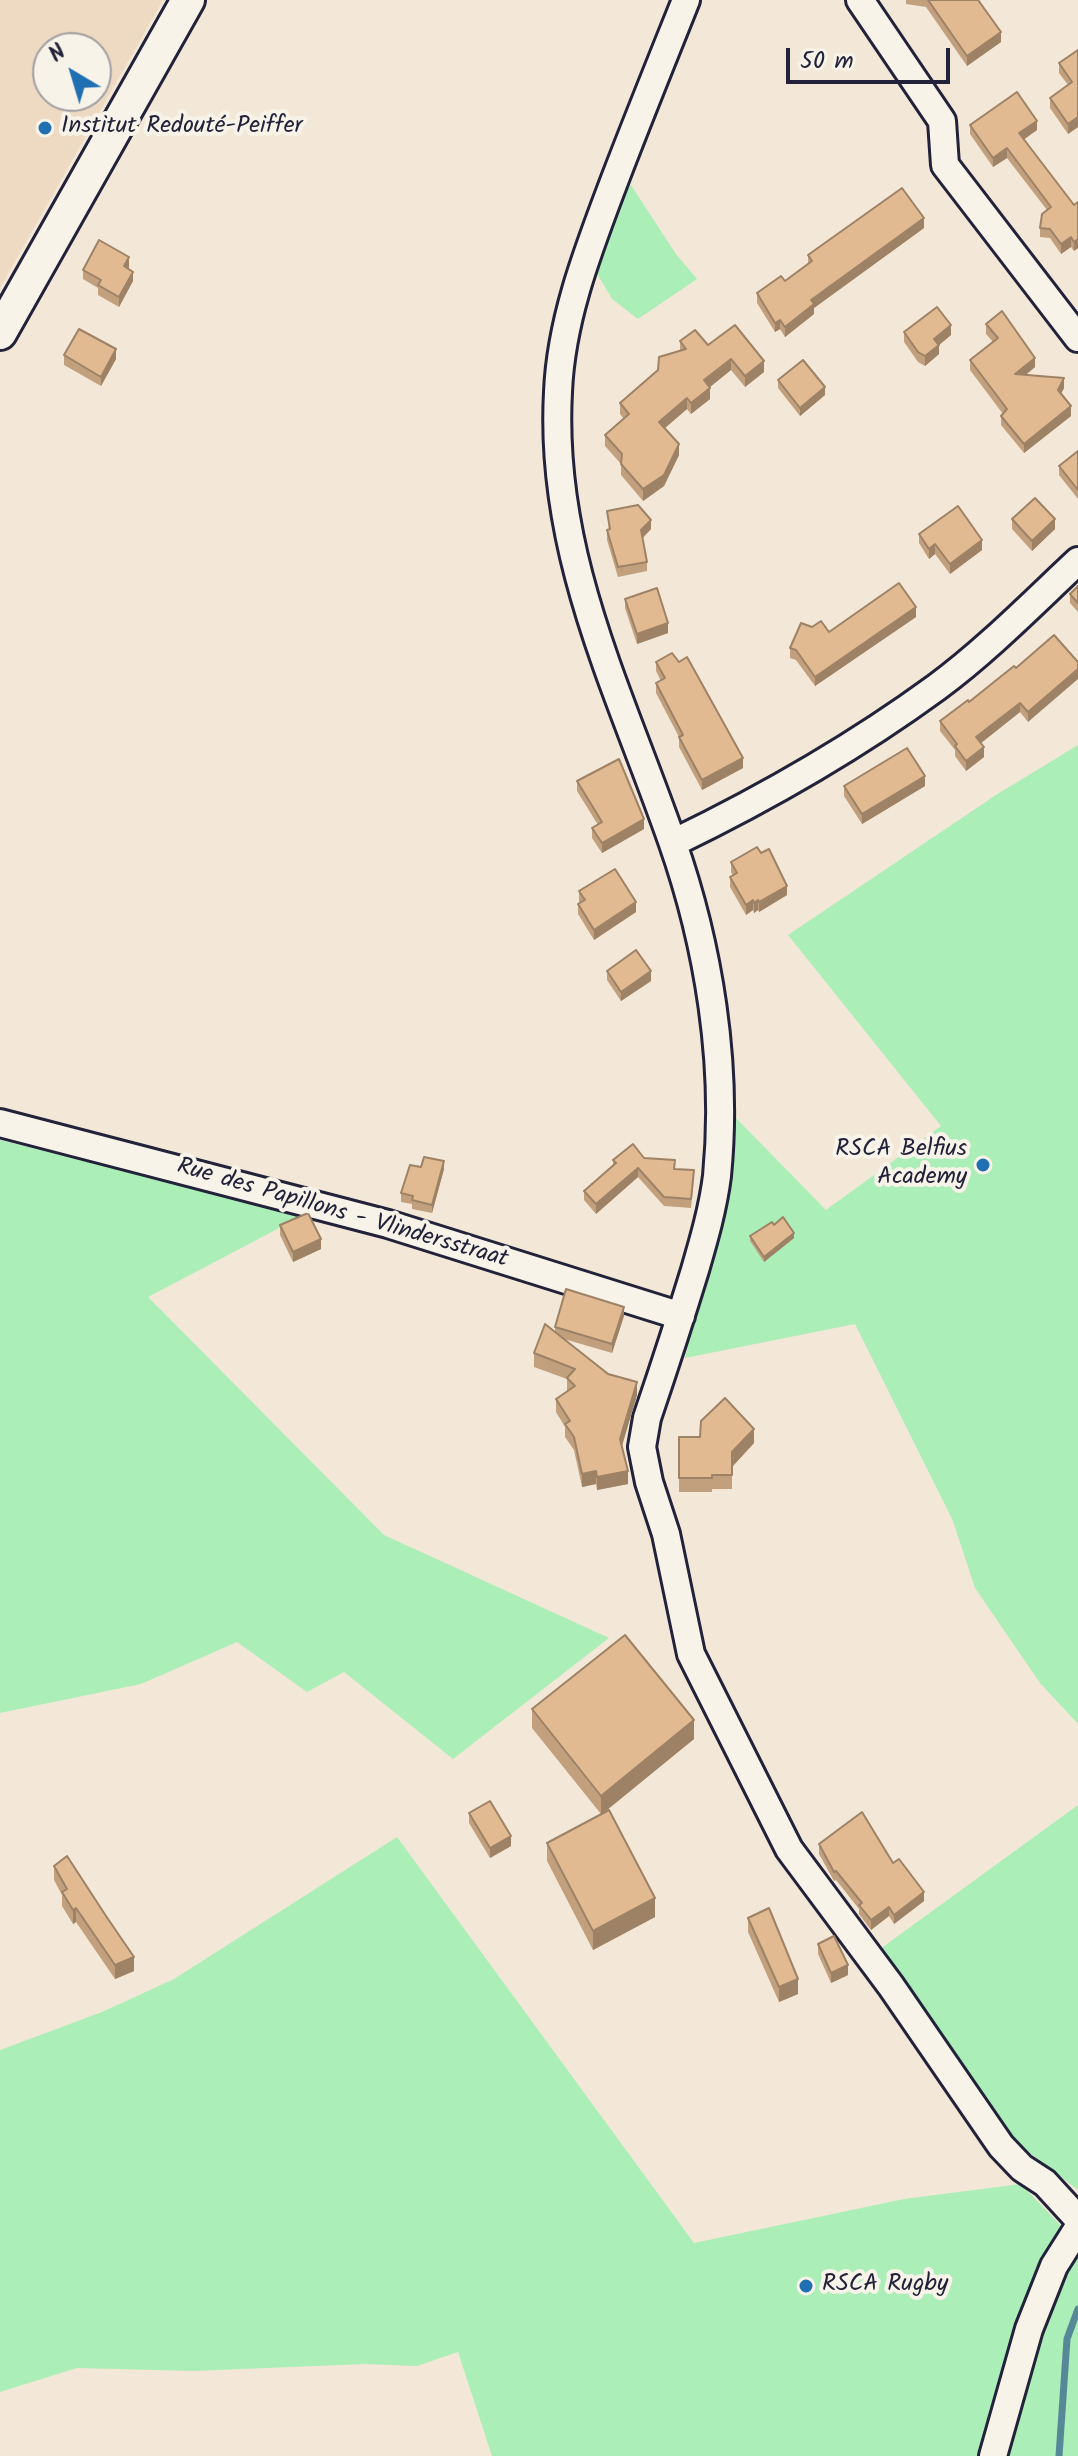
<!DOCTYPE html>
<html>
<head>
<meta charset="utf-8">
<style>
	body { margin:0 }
	#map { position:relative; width:1078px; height:2456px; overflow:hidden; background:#f3e8d7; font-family:Kalam,sans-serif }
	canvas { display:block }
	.north { position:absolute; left:32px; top:32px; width:80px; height:80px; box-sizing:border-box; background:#f7f3e8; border:2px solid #a29fa3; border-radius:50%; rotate:322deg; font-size:22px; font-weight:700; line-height:32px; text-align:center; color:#22223b }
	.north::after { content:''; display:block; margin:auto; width:28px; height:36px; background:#1f6fb2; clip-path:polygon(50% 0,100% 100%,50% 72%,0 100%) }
	.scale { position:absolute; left:786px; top:48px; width:164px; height:36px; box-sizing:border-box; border:4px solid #22223b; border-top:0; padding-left:10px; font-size:24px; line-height:28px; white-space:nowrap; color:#22223b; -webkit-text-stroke:6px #f7f3e8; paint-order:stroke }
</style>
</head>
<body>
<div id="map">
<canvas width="1078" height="2456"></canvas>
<div class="north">N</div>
<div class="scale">50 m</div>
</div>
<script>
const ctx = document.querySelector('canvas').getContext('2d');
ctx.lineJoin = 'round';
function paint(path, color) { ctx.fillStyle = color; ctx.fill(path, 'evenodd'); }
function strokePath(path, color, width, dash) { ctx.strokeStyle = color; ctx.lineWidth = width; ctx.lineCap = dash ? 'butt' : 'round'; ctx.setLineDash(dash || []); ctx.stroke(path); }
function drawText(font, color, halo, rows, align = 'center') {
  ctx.font = font + ' Kalam,sans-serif'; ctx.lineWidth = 8; ctx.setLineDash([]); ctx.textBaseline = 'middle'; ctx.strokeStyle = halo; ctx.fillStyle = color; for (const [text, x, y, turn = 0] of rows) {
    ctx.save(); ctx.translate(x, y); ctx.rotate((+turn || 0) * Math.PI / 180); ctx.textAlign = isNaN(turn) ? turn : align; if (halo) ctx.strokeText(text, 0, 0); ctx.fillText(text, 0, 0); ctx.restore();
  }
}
paint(new Path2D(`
	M0,0h163l-163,288zM48,48h48v48h-48z`), '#eedac2');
paint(new Path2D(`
	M631,185l45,69 21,25 -59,40 -26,-20 -19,-32 29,-74z
	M1078,745v979l-38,-41 -65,-95 -22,-67 -98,-197 -170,34 36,-154 12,-89 93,95 115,-84 -153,-191 208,-140z
	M0,1140l306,74 -158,83 236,238 225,103 -156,121 -109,-87 -37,20 -70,-50 -96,42 -141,29z
	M1078,1805v385l-66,-51 -132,-190z
	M397,1837l297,406 210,-44 117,-15 44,46 -52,99 -34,127h-487l-34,-104 -41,14 -52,-2 -172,7 -116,-3 -77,24v-342l102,-38 72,-33z
	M1078,2252v204h-74l44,-146z`), '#abeeb8');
strokePath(new Path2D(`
	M1059,2456l8,-117 11,-30`), '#578897', 7);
const minor = new Path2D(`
	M686,0c-24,60 -48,119 -71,179 -26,69 -54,139 -57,213 -9,163 62,300 114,449 37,105 56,224 45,335 -4,32 -13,63 -22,94 -15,49 -31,98 -48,148l-5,29 7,35 17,52 25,120 98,195 102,137 110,160 21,22 23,15 33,36
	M860,0l82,121 3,44 133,173
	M673,843c91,-44 182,-96 264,-156 50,-37 95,-83 141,-126
	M0,1123l388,101 293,92
	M993,2456l36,-127 25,-63 24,-38`);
const tertiary = new Path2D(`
	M0,333l188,-333`);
strokePath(minor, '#22223b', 32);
strokePath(tertiary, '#22223b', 38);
strokePath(minor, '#f7f3e8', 26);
strokePath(tertiary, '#f7f3e8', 32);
paint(new Path2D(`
	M906,0h72l23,42 -34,24 -41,-59 -20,-3z
	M1078,50v77l-10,7 -18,-26v-10l18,-13 -9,-12v-10z
	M970,125l67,5 -13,9 50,66 4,-3v46l-4,3 -3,-4 -10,7 -11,-16 -10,-1v-9l7,-18 -40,-52 -14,9 -23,-33z
	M924,228l-110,80v6l-29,23 -5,-8 -5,3 -18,-29v-10l28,-12 23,-17v-9z
	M129,267l-1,2 5,12 -14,26 -21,-12v-7l-15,-9v-9z
	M986,324l49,43 -9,8 38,13 -3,5 10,23 -47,37 -23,-28v-9l2,-2 -33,-44v-10l23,-18 -7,-8z
	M904,332l47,3 -12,10v9l-14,12 -7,-4 -14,-20z
	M680,341l28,4 56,27 -19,15 -14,-17 -22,17 1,12 -19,15 -4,-5 -22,19 14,27 -15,31 -21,15 -22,-26v-11l-16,-18v-11l19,-16 -4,-5v-11l60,-52z
	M64,355l52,4 -15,27 -37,-21z
	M778,380l47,15 -25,21 -22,-28z
	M1078,451v48l-19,-24v-9z
	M607,511l44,18 -8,9 4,24v9l-29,6 -11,-37v-10h2z
	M1012,519l43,10 -23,22 -20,-22z
	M919,534l63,16 -32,24 -15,-20 -6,5 -10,-16z
	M1078,586v26l-8,-9v-9z
	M625,599l43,34 -31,11 -12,-36z
	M916,617l-101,69 -19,-26 -6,-2v-10l22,-21 17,5z
	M1054,635l-26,87 -8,-10 -39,31 3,14 -18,14 -11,-15v-6l-15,-19v-10l29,-19 47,-34z
	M656,662l87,106 -41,22 -23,-43v-10l-23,-44v-10l5,-2 -5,-10z
	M577,781l67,48 -42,24 -10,-15v-10l6,-3 -21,-34z
	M844,786h81l-63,38 -18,-28z
	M731,862l56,33 -28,17 -1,-2 -4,3 -1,-3 -7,5 -16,-28v-10l3,-1 -2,-4z
	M579,891l57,21 -42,28 -16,-26v-10l2,-1 -1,-2z
	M607,971l44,10 -30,20 -14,-21z
	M644,1158l31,11 19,10 -3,29 -27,-2 -26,-29 -42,37 -12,-14v-9l29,-25v-6z
	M421,1167l23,2 -12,44 -20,-4v-5l-11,-2v-9z
	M280,1225l41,24 -28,13 -13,-27z
	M774,1225l20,13 -30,24 -14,-21v-5z
	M624,1316l-12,37 -48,-14 73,56 -15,51 6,38 -31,6 -1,-6 -14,3 -8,-37 -9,-13v-10l-9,-15v-13l11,-7v-13l-33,-12v-14l21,-21v-5z
	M679,1437l75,6 -22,24v22h-20v3h-33z
	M532,1709l162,30 -92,74 53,104 -62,33 -46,-89v-18l54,-29 -69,-86z
	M469,1813l42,33 -21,12 -21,-35z
	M819,1844l74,19 31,38 -30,23 -5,-8 -18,14 -12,-16v-5l-23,-29 -2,1 -15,-27z
	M54,1866l80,105 -19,8 -39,-57 -3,2 -11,-18v-11l-8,-15z
	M748,1918l50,76 -19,8 -31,-70z
	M818,1944l30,31 -17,8 -13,-29z`), '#c2a07e');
paint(new Path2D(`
	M1001,32v10l-34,24v-10z
	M1078,117v10l-10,7v-10z
	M1037,121v9l-18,13v-10z
	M1007,148v10l-14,9v-9z
	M924,218v10l-110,80v6l-29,23v-10l26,-27z
	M1071,237v10l-10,7v-10z
	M1078,239v9l-4,3v-9z
	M129,257v10l-5,9v-10z
	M133,272v9l-14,26v-10z
	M780,320v9l-5,3v-9z
	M951,325v10l-12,10v9l-14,12v-10l9,-17z
	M116,349v10l-15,27v-9z
	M1035,358v9l-20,16v-9z
	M731,359v11l-27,22v-12z
	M764,361v11l-19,15v-11z
	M1064,378v10l-6,12v-10z
	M825,387v8l-25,21v-8z
	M710,388v11l-19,15v-11z
	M687,398v11l-28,24v-11z
	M1071,406v10l-47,37v-9z
	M679,444v11l-15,31 -21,15v-12z
	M1055,519v10l-23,22v-10z
	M651,520v9l-10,10v-9z
	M982,540v10l-32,24v-10z
	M935,544v10l-6,5v-10z
	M916,607v10l-101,69v-9z
	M668,623v10l-31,11v-10z
	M1078,669v10l-50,43v-10z
	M1020,703v9l-44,35v-10z
	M984,747v10l-18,14v-10z
	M743,758v10l-41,22v-10z
	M925,776v10l-63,38v-10z
	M644,819v10l-42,24v-10z
	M787,886v9l-28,17v-10z
	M753,900v10l-7,5v-10z
	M758,900v10l-4,3v-10z
	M636,902v10l-42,28v-10z
	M651,971v10l-30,20v-9z
	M444,1161v8l-12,44v-8z
	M638,1168v9l-42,37v-10z
	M794,1233v5l-30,24v-5z
	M321,1239v10l-28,13v-10z
	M624,1307v9l-12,37v-9z
	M637,1382v13l-17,57v-13z
	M754,1429v14l-22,24v-15z
	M596,1471v13l-14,3v-13z
	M628,1471v13l-31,6v-13z
	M694,1720v19l-93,76v-19z
	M511,1836v10l-21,12v-10z
	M924,1892v9l-30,23v-9z
	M655,1898v19l-62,33v-19z
	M889,1907v9l-18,14v-10z
	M76,1908v14l-3,2v-14z
	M134,1957v14l-19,8v-14z
	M848,1965v10l-17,8v-10z
	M798,1979v15l-19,8v-15z`), '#9e8266');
const building = new Path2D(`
	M928,0h50l23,32 -34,24z
	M1078,50v67l-10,7 -18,-26 22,-16 -13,-19z
	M1017,92l20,29 -18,12 55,72 4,-3v37l-4,3 -3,-5 -10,7 -11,-15 -10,-1 2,-14 9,-7 -44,-59 -14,10 -23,-33z
	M902,188l22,30 -113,82 3,4 -29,23 -5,-7 -5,3 -18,-30 24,-17 4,5 27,-20 -4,-6z
	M99,240l30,17 -5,9 9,6 -14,25 -21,-12 3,-5 -18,-10z
	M937,307l14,18 -17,14 5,6 -14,11 -7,-4 -14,-20z
	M1002,311l33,47 -20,16 49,4 -6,12 13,16 -47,38 -23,-28 6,-7 -37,-49 28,-22 -12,-14z
	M735,325l29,36 -19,15 -14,-17 -27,21 6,8 -19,15 -4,-5 -28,24 20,22 -15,31 -21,14 -22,-25 1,-10 -17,-19 24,-21 -9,-11 38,-33 1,-13 27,-8 -6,-8 15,-11 13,15z
	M79,329l37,20 -15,28 -37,-22z
	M803,360l22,27 -25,21 -22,-28z
	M1078,451v39l-19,-24z
	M1035,498l20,21 -23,22 -20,-22z
	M638,505l13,15 -10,10 6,32 -29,5 -11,-37 3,-1 -3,-18z
	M958,506l24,34 -32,24 -15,-20 -6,5 -10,-15z
	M899,583l17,24 -101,70 -19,-27 -6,-2 11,-25 11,4 9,-6 8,11z
	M1078,586v17l-8,-9z
	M657,588l11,35 -31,11 -12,-35z
	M1054,635l24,27v7l-50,43 -8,-9 -44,34 8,10 -18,14 -11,-15 2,-2 -17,-23 28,-21 1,2 45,-36 2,2z
	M672,653l7,9 8,-5 56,101 -41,22 -23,-43 4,-2 -27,-52 9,-5 -9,-16z
	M907,748l18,28 -63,38 -18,-28z
	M619,759l25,60 -42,24 -10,-15 10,-6 -25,-41z
	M757,847l4,6 8,-4 18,37 -28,16 -1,-2 -4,3 -1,-3 -7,5 -16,-28 7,-4 -6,-11z
	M615,869l21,33 -42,28 -16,-26 7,-4 -6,-9z
	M636,950l15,21 -30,21 -14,-21z
	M633,1144l11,14 31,2 -1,9 20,1 -3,29 -27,-2 -26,-29 -42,36 -12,-13 32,-28 -3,-3z
	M424,1157l20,4 -12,44 -20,-5 1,-4 -12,-3 9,-28 11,2z
	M308,1213l13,26 -28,13 -13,-27z
	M783,1217l11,16 -30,24 -14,-21 22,-14 2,3z
	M566,1289l58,18 -12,37 -57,-17z
	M545,1324l63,50 29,8 -17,57 8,32 -31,6 -1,-6 -14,3 -8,-37 -9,-13 5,-3 -14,-22 19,-13 -8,-8 8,-9 -41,-16z
	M725,1398l29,31 -22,23v23h-20v3h-33v-41h21l1,-16z
	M625,1635l69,85 -93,76 -69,-87z
	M490,1801l21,35 -21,12 -21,-35z
	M609,1810l46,88 -62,33 -46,-88z
	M862,1812l31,51 6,-4 25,33 -30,23 -5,-8 -18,13 -12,-15 3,-2 -26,-32 -2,1 -15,-28z
	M67,1856l39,60 28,41 -19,8 -39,-57 -3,2 -11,-18 5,-3 -13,-23z
	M769,1908l29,71 -19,8 -31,-69z
	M834,1936l14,29 -17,8 -13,-29z`);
paint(building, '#e2ba92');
strokePath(building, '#9e8266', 2);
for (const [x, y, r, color] of [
	[45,128,8,"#1f6fb2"],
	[983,1165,8,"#1f6fb2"],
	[806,2286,8,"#1f6fb2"]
]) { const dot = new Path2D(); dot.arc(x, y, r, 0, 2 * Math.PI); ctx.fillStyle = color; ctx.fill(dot); strokePath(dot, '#f7f3e8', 3); }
drawText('24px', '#22223b', '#f7f3e8', [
	["Institut Redouté-Peiffer",61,128],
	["RSCA Belfius",967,1151,"right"],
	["Academy",967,1179,"right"],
	["RSCA Rugby",822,2286]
], 'left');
drawText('24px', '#22223b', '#f7f3e8', [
	["Rue des Papillons - Vlindersstraat",342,1215,16]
]);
</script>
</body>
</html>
